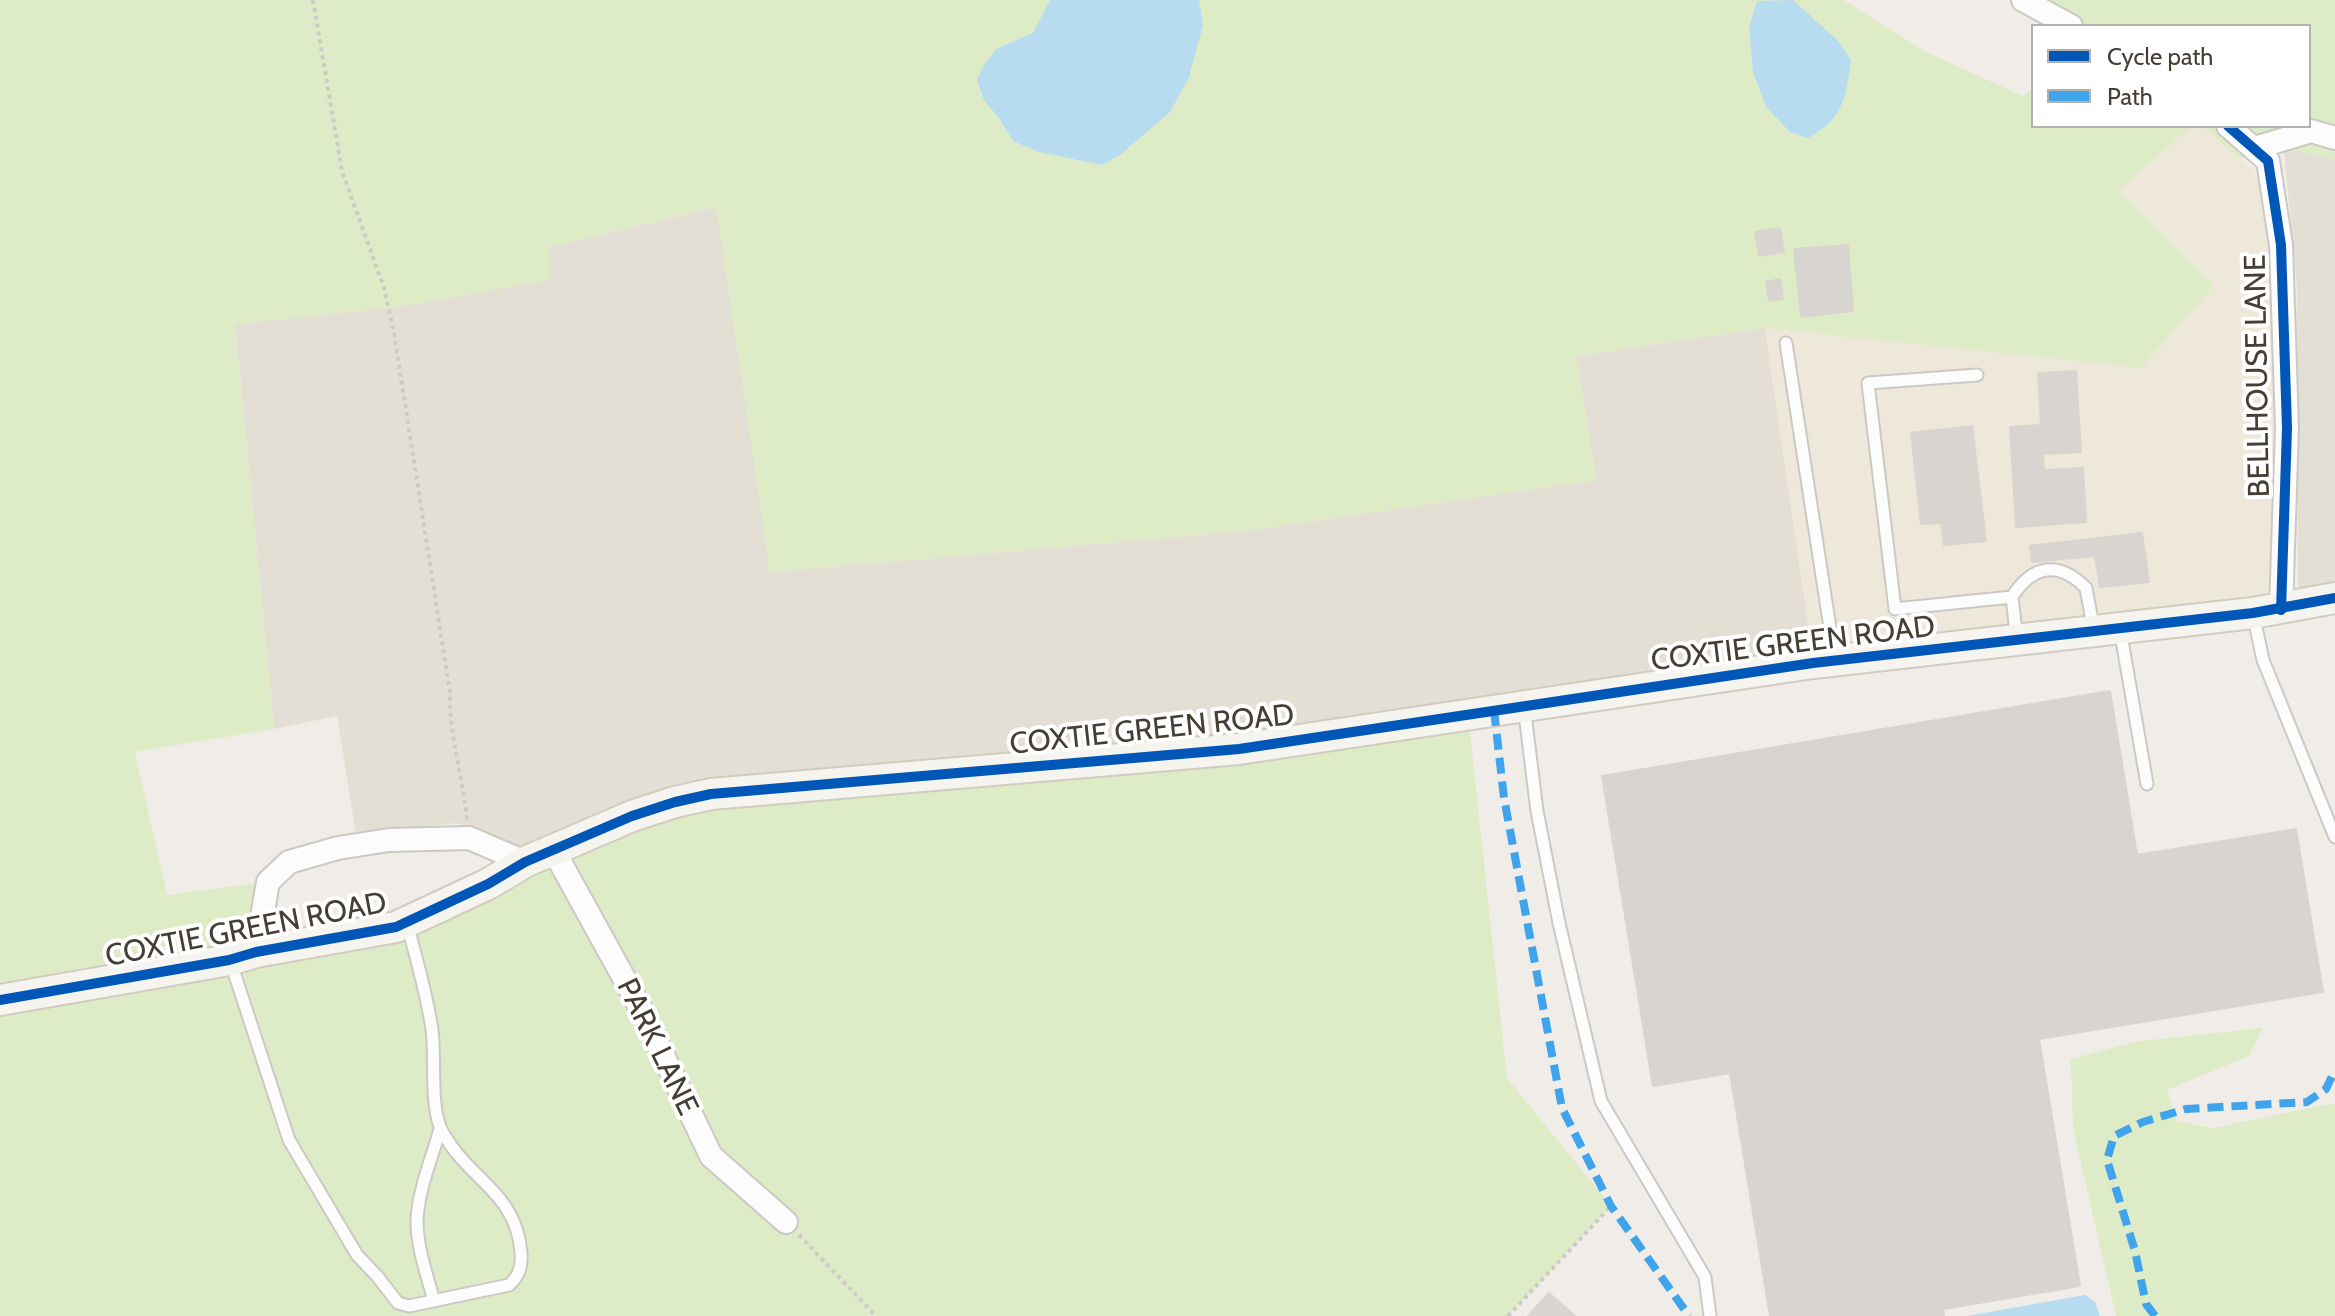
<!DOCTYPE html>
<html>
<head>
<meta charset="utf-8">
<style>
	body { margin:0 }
	#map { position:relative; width:2335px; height:1316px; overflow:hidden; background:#f0ede8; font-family:Cabin,sans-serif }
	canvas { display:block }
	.legend { position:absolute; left:2031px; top:24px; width:280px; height:104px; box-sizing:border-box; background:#fff; border:2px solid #b5b2ae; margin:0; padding:10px 14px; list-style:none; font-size:24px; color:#453e34 }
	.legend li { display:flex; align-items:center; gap:16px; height:40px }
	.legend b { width:40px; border:2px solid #b5b2ae }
</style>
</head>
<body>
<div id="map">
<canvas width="2335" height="1316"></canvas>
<ul class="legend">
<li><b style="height:10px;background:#0057b8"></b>Cycle path</li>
<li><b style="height:10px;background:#3fa4eb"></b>Path</li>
</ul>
</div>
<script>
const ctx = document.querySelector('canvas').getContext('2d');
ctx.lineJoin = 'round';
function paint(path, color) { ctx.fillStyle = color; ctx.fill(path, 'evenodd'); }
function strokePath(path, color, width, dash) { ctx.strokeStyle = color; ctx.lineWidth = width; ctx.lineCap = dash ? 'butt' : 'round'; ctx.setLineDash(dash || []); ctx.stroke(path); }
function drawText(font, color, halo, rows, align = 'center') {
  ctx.font = font + ' Cabin,sans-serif'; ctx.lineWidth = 8; ctx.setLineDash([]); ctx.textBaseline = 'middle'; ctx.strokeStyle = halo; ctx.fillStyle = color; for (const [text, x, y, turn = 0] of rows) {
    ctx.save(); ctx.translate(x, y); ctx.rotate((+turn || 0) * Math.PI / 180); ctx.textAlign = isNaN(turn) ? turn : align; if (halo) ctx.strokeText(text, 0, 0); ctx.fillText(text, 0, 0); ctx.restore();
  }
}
paint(new Path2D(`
	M2284,151h16l35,8v427l-37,9 -1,-308z
	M717,207l54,365 474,-41 351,-51 -20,-124 189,-28 48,330 -1283,192 -73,-27 -101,11 -19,-118 -63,13 -39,-405 169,-18 145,-27v-32z`), '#e4dfd5');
paint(new Path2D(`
	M1717,0h127l189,126 85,64 74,-64h10l50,43 17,28 12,218 -10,168 -6,13 -452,62z`), '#eee8da');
paint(new Path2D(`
	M0,0h1844l80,51 99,45 10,-8v38h159l-73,64 95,95 -73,83 -376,-40 -189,28 20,124 -351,51 -475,41 -54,-365 -167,40v33l-145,26 -169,18 39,405 -139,23 32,143 101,-13 5,60 134,-30 225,-96 836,-102 39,364 104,128 -103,110h-1508z
	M2023,0h312v159l-35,-8 -61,7 -37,-32h107v-100h-238z
	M2263,1028l-14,28 -82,34 10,31 35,7 123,-25v213h-219l-42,-183c-3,-25 -1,-49 -4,-74l70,-18z`), '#deebc7');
paint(new Path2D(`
	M1050,0h149l4,25 -14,52 -19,35 -49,42 -19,11 -63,-13 -26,-11 -14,-23 -15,-18 -7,-20 7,-15 12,-16 37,-16z
	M1793,0l46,42 12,18c-6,39 -7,58 -43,78l-18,-6 -24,-25 -13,-35 -4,-45 8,-26z
	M2085,1295l10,7 5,14h-133z`), '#b7dbef');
const building = new Path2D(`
	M1780,228l4,24 -25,4 -4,-24z
	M1848,245l5,66 -52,6 -7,-68z
	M1780,279l3,20 -14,2 -3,-19z
	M2076,371l5,81 -38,2 1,16 39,-2 3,54 -70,5 -6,-100 31,-2 -3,-52z
	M1972,426l14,115 -42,4 -3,-22 -20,1 -10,-91z
	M2142,533l7,49 -49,5 -5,-31 -63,6 -2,-16z
	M2110,691l27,164 159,-26 27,163 -284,47 41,247 -137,23 1,7h-174l-40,-243 -77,13 -51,-310z
	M1549,1293l26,23h-47z`);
paint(building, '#d8d4cf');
strokePath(building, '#d8d4ce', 2);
const lane = new Path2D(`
	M1786,343l49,317
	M1977,375l-109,8 27,226 117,-12 5,43
	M2012,597c21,-33 47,-36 74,-9l8,43
	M2253,613l10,47 72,177
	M2120,629l27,155
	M1524,706l13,105 22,112 42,178 104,176 5,39
	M230,960l59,180 68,115 20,21 21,27 11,3 100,-21c10,-9 13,-18 12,-32 -4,-60 -52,-73 -78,-120 -14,-24 -7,-74 -11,-103 -5,-36 -16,-72 -25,-107
	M434,1301c-7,-26 -17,-53 -17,-80 1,-31 15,-63 23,-92`);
const street = new Path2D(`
	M2023,0l48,26
	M2228,126l40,35 13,84 6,183 -6,182
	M2255,148l56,-17 24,7
	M554,851l87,158 70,147 75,66
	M256,952l12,-70 21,-20 49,-14 51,-8 80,-2 56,24`);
const secondary = new Path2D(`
	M0,1000l229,-40 27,-8 140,-25 92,-43 37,-22 107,-46 43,-14 36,-8 528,-45 574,-86 440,-50 82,-15`);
strokePath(lane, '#ccc9c4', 15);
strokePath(street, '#ccc9c4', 26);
strokePath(secondary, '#d1ccc0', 34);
strokePath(new Path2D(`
	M313,0l29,171 42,117 10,45 56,360c-1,43 13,84 17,127
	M799,1235l77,81
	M1508,1316l103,-110`), '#cecbc6', 4, [4, 4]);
strokePath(lane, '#fdfcfc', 11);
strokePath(street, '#fdfcfc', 22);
strokePath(secondary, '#f6f4ee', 30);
strokePath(new Path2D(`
	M1494,710l10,88 58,310 49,98 78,110
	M2155,1316l-9,-12 -11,-53 -28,-91 7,-24 29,-14 43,-13 121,-7 19,-13 9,-19`), '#3fa4eb', 8, [16, 8]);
strokePath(new Path2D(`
	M2228,126l40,35 13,84 6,183 -6,182
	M0,1000l229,-40 27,-8 140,-25 92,-43 37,-22 107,-46 43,-14 36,-8 528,-45 574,-86 440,-50 82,-15`), '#0057b8', 10);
drawText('30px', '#453e34', '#fff', [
	["BELLHOUSE LANE",2258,376,-91],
	["COXTIE GREEN ROAD",1793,644,-7],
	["COXTIE GREEN ROAD",1152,730,-6],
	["COXTIE GREEN ROAD",246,930,-11],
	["PARK LANE",657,1047,64]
]);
</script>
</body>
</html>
